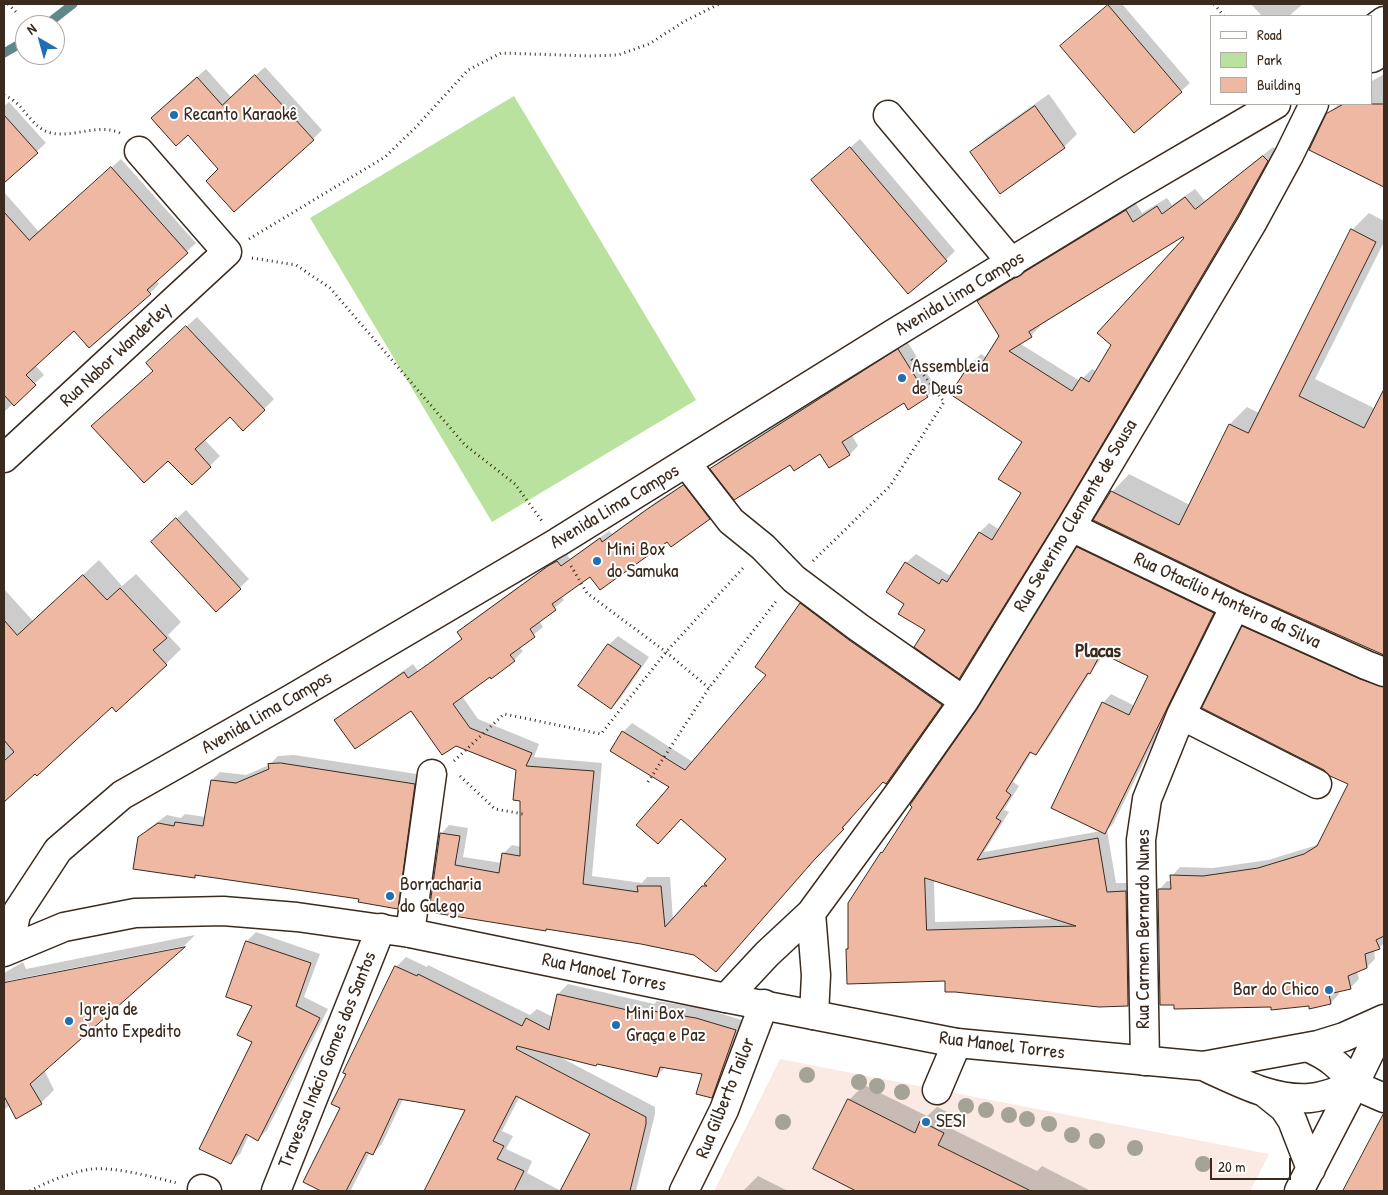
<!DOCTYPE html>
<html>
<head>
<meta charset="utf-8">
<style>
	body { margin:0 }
	#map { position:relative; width:1388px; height:1195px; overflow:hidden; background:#fff; font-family:"Patrick Hand",sans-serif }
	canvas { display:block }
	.frame { position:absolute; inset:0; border:5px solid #3b2a1e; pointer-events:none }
	.legend { position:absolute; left:1210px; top:15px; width:162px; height:90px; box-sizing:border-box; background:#fff; border:1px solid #b1aaa5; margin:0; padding:6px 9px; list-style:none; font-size:15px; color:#3b2a1e }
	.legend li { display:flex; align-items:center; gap:10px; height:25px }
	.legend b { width:25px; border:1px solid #b1aaa5 }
	.north { position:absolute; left:15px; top:15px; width:50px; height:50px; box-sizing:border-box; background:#fff; border:1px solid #b1aaa5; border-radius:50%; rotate:322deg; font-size:14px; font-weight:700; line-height:20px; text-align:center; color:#3b2a1e }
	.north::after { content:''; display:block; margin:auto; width:18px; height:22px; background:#1f6fb2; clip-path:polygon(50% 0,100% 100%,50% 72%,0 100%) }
	.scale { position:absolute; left:1210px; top:1158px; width:81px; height:22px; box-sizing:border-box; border:2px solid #3b2a1e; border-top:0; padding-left:6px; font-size:15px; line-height:18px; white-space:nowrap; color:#3b2a1e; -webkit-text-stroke:4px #fff; paint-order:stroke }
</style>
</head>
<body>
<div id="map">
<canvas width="1388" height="1195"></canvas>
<div class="frame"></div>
<ul class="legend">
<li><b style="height:6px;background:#fff"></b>Road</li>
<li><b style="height:14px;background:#b8e29e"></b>Park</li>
<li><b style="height:14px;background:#efb8a3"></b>Building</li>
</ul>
<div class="north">N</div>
<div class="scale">20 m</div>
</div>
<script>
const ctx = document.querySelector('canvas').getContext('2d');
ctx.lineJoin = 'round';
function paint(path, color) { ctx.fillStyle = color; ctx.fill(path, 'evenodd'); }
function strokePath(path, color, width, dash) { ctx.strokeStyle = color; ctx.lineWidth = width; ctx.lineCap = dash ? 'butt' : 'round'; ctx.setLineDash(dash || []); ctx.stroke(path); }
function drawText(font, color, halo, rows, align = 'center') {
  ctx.font = font + ' "Patrick Hand",sans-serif'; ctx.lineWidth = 4; ctx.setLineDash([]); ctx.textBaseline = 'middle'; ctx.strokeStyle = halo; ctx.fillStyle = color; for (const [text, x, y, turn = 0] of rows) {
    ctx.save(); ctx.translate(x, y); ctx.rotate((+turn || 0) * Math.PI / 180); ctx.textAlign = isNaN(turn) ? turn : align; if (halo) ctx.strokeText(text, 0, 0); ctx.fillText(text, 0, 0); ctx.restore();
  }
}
paint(new Path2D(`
	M780,1059l489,95 -19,37h-536z`), '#faeae3');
paint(new Path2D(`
	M514,96l182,304 -204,122 -182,-304z`), '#b8e29e');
paint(new Path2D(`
	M1110,4h12l68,79 -9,8 -111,-53z
	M1251,4h52l-14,12h-27z
	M265,67l57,63 -9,9 -93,30 -32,-36 -27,-24 45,-40 25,28z
	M1384,74v112l-73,-37 16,-34 12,-11h33v-23z
	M1049,94l28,40 -13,13 -92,5 14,-14z
	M9,102l37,41 -42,38v-75z
	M860,139l95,112 -9,9 -133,-80z
	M1273,147l4,4 -29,53 -181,304 -98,160 -10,9 -32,-47 -21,-27v-40l10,-9 33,21 4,-5 2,2 25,-40 9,-9 11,7 22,-37 2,-51 -52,-79 9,-9 6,4 14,-22 -22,-35 9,-9 147,-90 7,11 25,-15 5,7 23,-16 10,12zM1183,235l3,3 -90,133 -4,-2 -12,12 -61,-38 12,-7 9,-10 -1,-1z
	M121,159l75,84 -40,37 3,4 -9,9 -76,36 -39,36 9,10 -40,37v-220l35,40z
	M1369,213l15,8v21l-69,137 61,30 8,-18v263l-142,-63 -130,-99 17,-18 61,31 40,-81 17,-17 12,6 93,-183z
	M197,317l77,82 -10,10 -34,6 -26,24 16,17 -28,27 -37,-113 2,-17z
	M907,341l29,47 -9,8 -23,5 -52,34 6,11 -8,8 -30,-1 -29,10 -79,6 9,-9z
	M693,478l24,31 -8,9 -42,22 -77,35 -29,21 3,4 -25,21 4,6 -24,20 4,4 -9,9 -23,17 -1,-2 -28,21 16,23 61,25 -5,13 68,6 -10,113 50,7 5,-6h23l3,43 55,-61 -57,-72 -48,-55 9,-9 61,39 75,-87 33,-71 9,-8 140,100 -55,78 -9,9 -2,-2 -34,38 1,1 -27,28 -130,106 -53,-11 -211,-32 11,-77 8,-9 19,3 -5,29 39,6 1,-9 9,-9 9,2v-47l-4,-31 -105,-60 -76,11 9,-8 68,-48 5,7 20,-15 25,-18 -4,-6 8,-8 91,-66 8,-5 4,6 39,-28 3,3 45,-33z
	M186,510l63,69 -33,31 -55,-77z
	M1087,539l135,65 -109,220 -6,6 9,53h19l2,113 -9,9 -182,-25 -99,-31 35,-96 5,-5 91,-138 100,-162zM1104,653l46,23 -15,30 -24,-12 -8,9 -2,128 -117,21 25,-40 -5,-2 15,-24 -6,-4 19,-30 4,2 8,-9 47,-74 7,-8zM934,880l121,39 -120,3z
	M99,560l23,26 14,-12 45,48 -13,13 13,14 -15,15 -54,41 -108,95v-211l29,32z
	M1252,619l132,58v266l-5,5 -5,2 1,9 -8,8 -10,4 2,8 -9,9 -12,3 1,3 -8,9 -59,3 -113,-116 8,-9h5v-5l8,-9 33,1 55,-8 46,-14 7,-4 28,-58 -106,-157z
	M618,636l31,21 -29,42 -9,9 -31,-22 29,-41z
	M294,755l129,20 -17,124 -9,8 -37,-9 -162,-24 -4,3 -55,-39 9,-9 19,-14 14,3 4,-4 21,3 6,-37 8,-8 26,3 23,-10 9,-9z
	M256,932l64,22 -16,43 24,12 -61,121 -9,9 -9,-4 -9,19 -10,9 23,-121v-37l-6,-64z
	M195,935l-11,11 -177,35 37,89 10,20 -13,13 -31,2 -6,5v-137l19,-11 3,7z
	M406,957l21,10 1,-2 102,50 7,-6 16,8 5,-23 10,-10 86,20 3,-3 49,8 39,12 -24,66 -10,10 -8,-24 -37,-7 -9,10 -101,-21 99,52v7l-19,77h-211l41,-82 -63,-10 -21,45 -10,10 -2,-2 -19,38 -1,1h-26l-19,-9 37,-74 54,-141zM520,1096l72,38 -31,57 -34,-18 5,-12 -26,-12 7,-13 -11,-5z
	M864,1085l63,31 10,-9 21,10 -6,12 85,42 5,-5 49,25h-232l-45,-22 35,-69z
	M1384,1119v72h-40l37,-69z
	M758,1176l30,15h-45z`), '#0003');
strokePath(new Path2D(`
	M46,25l27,-21
	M4,53l21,-12`), '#5f8988', 9);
const building = new Path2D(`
	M1108,5l74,87 -48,41 -74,-87z
	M255,75l59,65 -80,72 -28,-31 12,-12 -30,-34 -12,11 -25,-28 46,-41 25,28z
	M1344,104h40v83l-75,-37 17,-36z
	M1035,106l30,42 -65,46 -30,-42z
	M4,115l34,38 -34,30z
	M850,147l97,114 -39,33 -97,-114z
	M1263,156l5,5 -30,54 -180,304 -99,160 -45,-32 11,-17 -27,-16 6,-10 -18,-12 19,-30 34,22 3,-5 5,3 32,-50 13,8 29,-47 -23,-14 24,-37 -72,-48 21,-32 8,6 20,-32 -22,-35 149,-91 7,12 24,-16 5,8 23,-17 10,12zM1183,237l1,1 -87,95 14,12 -22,37 -8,-5 -9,14 -63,-40 23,-14 -3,-5z
	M111,167l77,86 -41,37 4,4 -62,54 -15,-17 -48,44 10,10 -22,21 -10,-11v-183l25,28z
	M1351,229l25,13 -77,154 65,32 20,-39v266l-142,-63 -149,-72 18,-29 68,34 50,-101 19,9z
	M186,326l79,84 -22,21 -13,-14 -35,32 16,18 -19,18 -24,-24 -24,22 -53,-57 62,-55 -7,-8z
	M898,349l30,48 -20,13 -4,-7 -62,39 8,13 -21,13 -9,-14 -26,17 -4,-6 -56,35 -24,-31z
	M684,485l26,34 -39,28 -4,-5 -67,48 -10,-13 -38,27 4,6 -26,19 5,8 -25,18 5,6 -24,18 -1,-2 -37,27 17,24 62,25 -6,13 68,5 -11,113 55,8 -1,-6h24l4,41 37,-41h5l-3,-2 22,-25 -45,-40 -23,25 -22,-19 33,-38 -59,-36 12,-20 63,39 81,-95 -11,-8 45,-64 49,37 93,65 -56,79 -3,-2 -41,46 2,1 -29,30 -99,113 -22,-17 -53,-11 -95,-15v2l-117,-19 11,-79 20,3 -5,29 44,8 3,-20 18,3v-55l-7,-1 3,-30 -60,-24 -14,9 -31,-44 -56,38 -21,-29 70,-48 4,6 19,-13 35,-26 -5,-7 91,-66 9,-5 4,5 39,-28 2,4 44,-32z
	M176,518l65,71 -25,23 -65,-70z
	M1077,547l137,66 -109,221 -54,-26 51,-106 27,13 19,-39 -47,-23 -11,21 -2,-1 -52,82 -6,-3 -24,39 5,4 -15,23 5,3 -24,39 121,-22 9,54 19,-1 2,115 -29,1 -144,-15h-10v-11l-98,3 -1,-35h2v-46l33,-51 1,1 30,-46 -2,-2 67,-96zM925,878l151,48 -149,4z
	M83,575l24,25 13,-12 47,50 -14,12 14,15 -51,47 -4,-5 -75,69 -2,-2 -31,28v-41l10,-9 -10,-12v-120l13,15z
	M1242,626l118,53 24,8v249l-8,4 4,9 -15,5 2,14 -19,8 3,13 -22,5 2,10 -22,5v-3l-38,4v-3l-97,2v-4h-14l-2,-116h13l-1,-14 33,1 55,-8 46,-14 13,-8 31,-62 -18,-8 -6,-6 -122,-62z
	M608,644l33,22 -30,43 -33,-23z
	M281,763l134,21 -17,125 -40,-7 1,-3 -164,-24v3l-62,-9 5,-32 20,-14 16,3 1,-4 28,4 8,-46 25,3 33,-14 -1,-5z
	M246,941l65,22 -15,43 24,12 -62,123 -12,-7 -15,30 -32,-15 53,-107 -15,-7 15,-29 -26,-9z
	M185,947l-155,137 12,20 -26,15 -12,-23v-113z
	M395,966l22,10 1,-2 104,52 4,-8 23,12 8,-36 88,20 1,-4 50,8 40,12 -24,68 -16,-4 6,-20 -42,-7 -3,10 -60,-13 -1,2 -79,-20 -1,3 130,68v7l-16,67h-70l30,-57 -74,-38 -23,45 11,5 -7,13 27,12 -10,20h-90l41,-81 -66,-11 -26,56 -7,-3 -20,39h-25l-18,-9 37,-74 -9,-4 15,-30 -3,-1z
	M848,1099l67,34 5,-12 24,12 -6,12 93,46h-175l-43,-22z
	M1384,1113v78h-41z`);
paint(building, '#efb8a3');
strokePath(building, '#3b2a1e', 1);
const minor = new Path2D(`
	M1372,30l12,-9
	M1372,58l12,-7
	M888,115l124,148
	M4,458l223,-206 -88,-101
	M686,463l45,58 32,26 31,32 64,48 106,74
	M1071,527l164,79 131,59 18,7
	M1181,715l136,69
	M811,913l5,62 -2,40
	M410,933l22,-159
	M9,949l7,-35 42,-64 64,-55 171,-97 265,-156 335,-208 236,-144 147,-86
	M726,998l41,-44 44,-41 91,-124 62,-88 107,-174 181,-304 37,-68 25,-51
	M1145,1061l-4,-221 6,-41 34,-84 54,-109
	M1354,1085l30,13
	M937,1090l20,-47
	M202,1189l5,2
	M276,1191l105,-263
	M684,1191l40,-81 40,-106`);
const major = new Path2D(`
	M4,952l60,-25 71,-14 88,-2 74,6 113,16 316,65 231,45 246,23 115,-21 26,-8 40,-18
	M1307,1047c21,9 34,19 47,38
	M1203,1066c34,15 69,35 107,32 15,-1 30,-8 44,-13
	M1264,1092l20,16 8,12 19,49
	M1299,1191l55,-106 30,-62`);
strokePath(minor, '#3b2a1e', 31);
strokePath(major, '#3b2a1e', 31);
strokePath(new Path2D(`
	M8,4l10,10
	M1214,4l10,12
	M4,95c3,2 7,3 10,6 13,10 20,28 37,32 23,5 47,-10 69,0
	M249,239l136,-82 30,-29 53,-58 33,-17 89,3 28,-1 31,-11 36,-23 34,-17
	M252,258l44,7 34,23 135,157 50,39 27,37
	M813,561l77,-75 54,-84 -34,-45
	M571,566l16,27 79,59 43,36
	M454,761l50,-47 97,20 65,-82 78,-85
	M460,776l35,33 28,5
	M648,782l61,-94 68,-88
	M30,1191c16,-9 45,-20 62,-22 26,-2 60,8 85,14`), '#3b2a1e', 3, [1, 4]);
strokePath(minor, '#fff', 28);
strokePath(major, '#fff', 28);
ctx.fillStyle = '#a4a395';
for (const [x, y] of [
	[807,1075],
	[859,1082],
	[877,1086],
	[902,1092],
	[966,1106],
	[986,1110],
	[1009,1115],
	[1027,1119],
	[783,1122],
	[1049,1124],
	[1072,1135],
	[1097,1141],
	[1135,1148],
	[1203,1164]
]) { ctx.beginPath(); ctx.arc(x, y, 8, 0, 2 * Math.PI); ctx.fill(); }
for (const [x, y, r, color] of [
	[174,115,5,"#1f6fb2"],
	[902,378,5,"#1f6fb2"],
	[597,561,5,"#1f6fb2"],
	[390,896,5,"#1f6fb2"],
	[1329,990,5,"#1f6fb2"],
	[69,1021,5,"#1f6fb2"],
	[616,1025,5,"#1f6fb2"],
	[926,1122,5,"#1f6fb2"]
]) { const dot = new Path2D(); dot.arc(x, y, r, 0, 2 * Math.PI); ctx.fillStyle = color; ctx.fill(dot); strokePath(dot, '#fff', 2); }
drawText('19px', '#3b2a1e', '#fff', [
	["Recanto Karaokê",184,115],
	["Assembleia",912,367],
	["de Deus",912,389],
	["Mini Box",607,550],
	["do Samuka",607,572],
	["Borracharia",400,885],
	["do Galego",400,907],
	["Bar do Chico",1319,990,"right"],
	["Igreja de",79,1010],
	["Santo Expedito",79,1032],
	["Mini Box",626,1014],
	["Graça e Paz",626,1036],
	["SESI",936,1122]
], 'left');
drawText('19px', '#3b2a1e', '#fff', [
	["Avenida Lima Campos",960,294,-31],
	["Rua Nabor Wanderley",116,355,-43],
	["Avenida Lima Campos",615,507,-31],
	["Rua Severino Clemente de Sousa",1076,516,-59],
	["Rua Otacílio Monteiro da Silva",1227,601,25],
	["Avenida Lima Campos",267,713,-30],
	["Rua Carmem Bernardo Nunes",1144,929,-90],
	["Rua Manoel Torres",604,973,12],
	["Rua Manoel Torres",1002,1046,7],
	["Travessa Inácio Gomes dos Santos",328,1060,-68],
	["Rua Gilberto Tailor",726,1098,-68]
]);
drawText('bold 20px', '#3b2a1e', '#fff', [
	["Placas",1098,652]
]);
</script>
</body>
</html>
